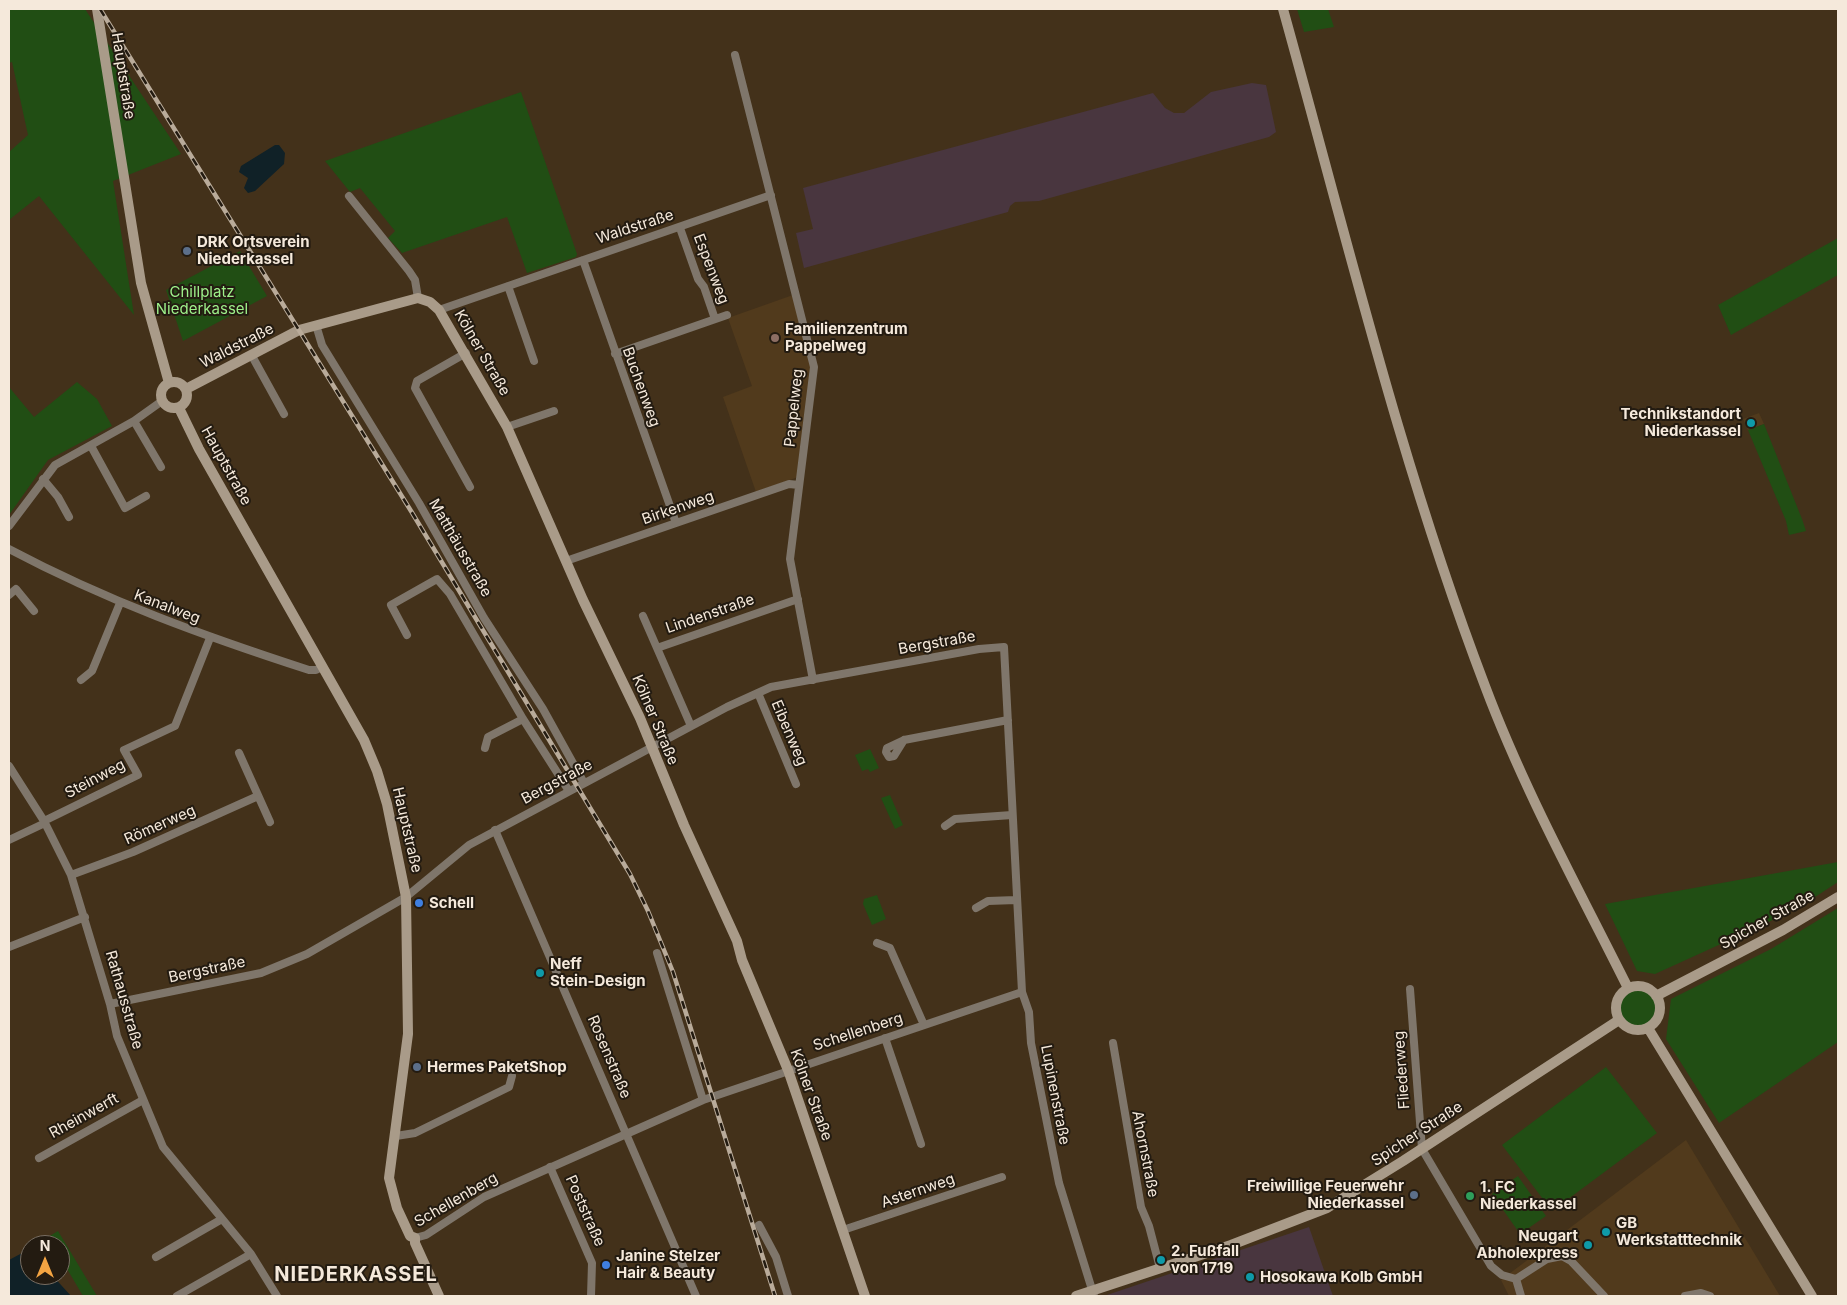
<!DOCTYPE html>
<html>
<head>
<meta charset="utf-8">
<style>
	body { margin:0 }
	#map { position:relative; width:1847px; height:1305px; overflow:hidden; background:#43311a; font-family:Inter,sans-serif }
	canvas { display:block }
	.frame { position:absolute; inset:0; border:10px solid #f5e9db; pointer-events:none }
	.north { position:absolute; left:20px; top:1235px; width:50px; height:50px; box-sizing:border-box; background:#231b11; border:1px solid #776d62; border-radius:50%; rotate:0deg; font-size:14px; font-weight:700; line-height:20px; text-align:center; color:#f5e9db }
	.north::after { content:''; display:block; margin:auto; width:18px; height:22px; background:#f3a442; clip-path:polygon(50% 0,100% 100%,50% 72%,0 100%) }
</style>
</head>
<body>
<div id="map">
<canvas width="1847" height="1305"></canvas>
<div class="frame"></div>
<div class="north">N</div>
</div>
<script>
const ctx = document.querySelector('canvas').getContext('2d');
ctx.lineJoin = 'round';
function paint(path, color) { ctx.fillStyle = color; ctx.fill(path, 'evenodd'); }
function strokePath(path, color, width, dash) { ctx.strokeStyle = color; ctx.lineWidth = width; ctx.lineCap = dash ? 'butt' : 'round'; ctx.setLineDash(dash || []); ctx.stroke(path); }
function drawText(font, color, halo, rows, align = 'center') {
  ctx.font = font + ' Inter,sans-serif'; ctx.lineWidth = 4; ctx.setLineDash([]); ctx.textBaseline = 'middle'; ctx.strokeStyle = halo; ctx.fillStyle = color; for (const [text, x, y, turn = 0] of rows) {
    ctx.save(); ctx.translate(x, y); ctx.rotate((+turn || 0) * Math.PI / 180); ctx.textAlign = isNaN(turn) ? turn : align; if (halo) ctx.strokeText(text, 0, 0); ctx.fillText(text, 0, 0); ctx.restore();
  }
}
paint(new Path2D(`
	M1252,83l14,2 10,47 -7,5 -230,64 -24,1 -5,4 -2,6 -204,56 -8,-35 17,-4 -10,-41 350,-95 12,15 9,5h10l27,-21z
	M1309,1227l24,69h-229z`), '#49363f');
paint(new Path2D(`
	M793,295l19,72 -14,110 -42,15 -33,-95 29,-11 -24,-68z
	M1759,413l5,11 -16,6 -5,-11z
	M1686,1140l94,156h-271l-8,-16z`), '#513a1c');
paint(new Path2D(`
	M9,9h76l96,145 -68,27 21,134 -95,-119 -30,24v-68l19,-17 -16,-73 -3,1z
	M1297,9h31l6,18 -30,5z
	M521,92l56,162 -1,3 -49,16 -20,-56 -105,36 -14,-15 7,-7 -35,-43 -10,4 -25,-31z
	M1838,238v37l-107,60 -13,-30z
	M240,251l27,45 -84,45 -17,-51z
	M77,382l20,17 15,27 -64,34 -39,55v-128l25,30z
	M1764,424l38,95 4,12 -17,4 -3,-14 -38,-91z
	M870,749l9,19 -9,4 -2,-3 -6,2 -7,-16z
	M890,795l13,30 -8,4 -14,-31z
	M1838,862v20l-26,17 -45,24 -112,51 -18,-3 -32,-67z
	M877,895l9,24 -14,6 -9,-21 1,-5z
	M1838,908v134l-119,81 -53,-84 5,-40 100,-50z
	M1620 1008a18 18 0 1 1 36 0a18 18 0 1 1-36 0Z
	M1606,1067l51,66 -105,78 -50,-66z
	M1518,1176l28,40 -26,18 -28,-40z
	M58,1231l39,65h-14l-23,-39v-12h-7l-5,-8z`), '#214e14');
paint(new Path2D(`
	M275,145h4l6,8 -1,11 -29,27 -7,2 -4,-5 4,-10 -9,-6 2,-6z
	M24,1252l6,1v22h22l19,21h-62v-36z`), '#102127');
strokePath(new Path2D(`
	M735,55l79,312 -24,192 23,121
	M349,196l60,75 6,9 3,18
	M680,228l18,51 6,8 11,32
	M583,260l93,263
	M508,286l26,75
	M439,310l332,-115
	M316,325l6,20 97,158 65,115 59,91 41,74
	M466,353l-49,28 -2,7 55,99
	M615,354l112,-39
	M252,356l32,58
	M134,421l27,46
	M507,427l47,-16
	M91,446l34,62 21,-12
	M43,479l15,18 11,20
	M9,526l46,-61 79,-44 28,-20
	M9,549c98,52 195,87 300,121h7l6,-3
	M566,561l223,-77 10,1
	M9,595l7,-6 18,22
	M643,616l14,32
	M407,635l-16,-30 46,-26 13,15 73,125 46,72
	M81,680l11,-9 28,-68
	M758,693l38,91
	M691,726l-34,-78 141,-49
	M904,740l-10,16 -5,1 -3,-5 1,-4 17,-8 104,-20
	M485,748l3,-11 35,-18
	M239,753l31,69
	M9,766l35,55 27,54 39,129 7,32 46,111 88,107 26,42
	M44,821l94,-46 -14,-25 51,-24 35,-88
	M945,826l10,-7 57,-4
	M495,830l201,466
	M9,840l36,-17
	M71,875l62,-23 125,-56
	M976,908l12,-7 28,-1
	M877,943l13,5 34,77
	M9,947l76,-30
	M657,953l46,147
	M1410,989l12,160 69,117 11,9 14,4
	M110,1004l151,-31 46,-19 99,-57 63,-52 258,-138 44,-20 208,-38 25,-2 18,345 7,20 2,31 28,140 35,113
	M885,1038l36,106
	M1113,1043l28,164 8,19 11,42
	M396,1136l19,-3 94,-46 3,-11
	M39,1158l104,-58
	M550,1167l42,96 -1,33
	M759,1225l17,32 12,39
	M843,1230l159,-53
	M415,1238l11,-3 58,-38 219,-97 319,-108
	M156,1257l66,-38
	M1516,1279l31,-20 15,-3 9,5 33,35
	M1516,1279l5,17
	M177,1296l74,-42
	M1685,1296l16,-3 9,3`), '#7f766b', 8);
strokePath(new Path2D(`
	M97,9l44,274 28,100
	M1283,9c63,226 118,457 202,677 39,104 93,202 143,302
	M161 395a13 13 0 1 1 26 0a13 13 0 1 1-26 0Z
	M186,389l113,-59 119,-32 12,4 9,8 68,117 76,173 57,118 44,107 53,116 5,19 46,110 77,226
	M179,408l20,41 165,291 13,31 10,33 19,93 2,137 -19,144 8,30 13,28 5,2v5l24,53
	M1616 1008a22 22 0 1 1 44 0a22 22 0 1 1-44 0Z
	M1656,996l127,-66 55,-33
	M1648,1028l164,268
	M1076,1296l155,-51 96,-37 76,-47 216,-141`), '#a99b89', 10);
const rail = new Path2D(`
	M100,9l311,502 219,363 18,37 25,61 102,324`);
strokePath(rail, '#b9ab9a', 4.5);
strokePath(rail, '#231b11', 2.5, [8]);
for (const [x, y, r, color] of [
	[187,251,5,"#5c6f8a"],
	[775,338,5,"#8d6e63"],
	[1751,423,5,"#0f9aa8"],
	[419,903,5,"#3f7fe0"],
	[540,973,5,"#0f9aa8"],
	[417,1067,5,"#5c6f8a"],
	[1414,1195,5,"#5c6f8a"],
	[1470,1196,5,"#2e9e5b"],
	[1606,1232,5,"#0f9aa8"],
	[1588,1245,5,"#0f9aa8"],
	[1161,1260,5,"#0f9aa8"],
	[606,1265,5,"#3f7fe0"],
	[1250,1277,5,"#0f9aa8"]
]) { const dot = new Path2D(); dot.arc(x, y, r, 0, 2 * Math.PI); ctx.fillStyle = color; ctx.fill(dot); strokePath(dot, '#231b11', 2); }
drawText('15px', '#f5e9db', '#231b11', [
	["Hauptstraße",123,76,81],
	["Waldstraße",635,227,-18],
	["Espenweg",711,269,69],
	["Waldstraße",237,346,-27],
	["Kölner Straße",482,353,60],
	["Buchenweg",641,387,70],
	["Pappelweg",794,408,-84],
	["Hauptstraße",226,466,61],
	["Birkenweg",678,508,-19],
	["Matthäusstraße",460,548,60],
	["Kanalweg",167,607,21],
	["Lindenstraße",710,614,-19],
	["Bergstraße",937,643,-10],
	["Kölner Straße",655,720,67],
	["Eibenweg",789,733,67],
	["Steinweg",95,779,-28],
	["Bergstraße",557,782,-28],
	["Römerweg",160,825,-24],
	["Hauptstraße",407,830,77],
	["Spicher Straße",1767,920,-29],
	["Bergstraße",207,970,-12],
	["Rathausstraße",124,1000,74],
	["Schellenberg",858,1032,-18],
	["Rosenstraße",609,1057,67],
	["Fliederweg",1402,1070,-94],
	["Kölner Straße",811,1095,70],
	["Lupinenstraße",1055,1095,79],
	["Rheinwerft",84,1116,-29],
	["Spicher Straße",1417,1134,-33],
	["Ahornstraße",1145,1154,79],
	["Asternweg",918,1191,-19],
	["Schellenberg",456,1200,-30],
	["Poststraße",585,1211,66]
]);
drawText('bold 15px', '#f5e9db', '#231b11', [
	["DRK Ortsverein",197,242],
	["Niederkassel",197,259],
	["Familienzentrum",785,329],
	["Pappelweg",785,346],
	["Technikstandort",1741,414,"right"],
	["Niederkassel",1741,431,"right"],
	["Schell",429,903],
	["Neff",550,964],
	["Stein-Design",550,981],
	["Hermes PaketShop",427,1067],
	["Freiwillige Feuerwehr",1404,1186,"right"],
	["Niederkassel",1404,1203,"right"],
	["1. FC",1480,1187],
	["Niederkassel",1480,1204],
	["GB",1616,1223],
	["Werkstatttechnik",1616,1240],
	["Neugart",1578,1236,"right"],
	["Abholexpress",1578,1253,"right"],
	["2. Fußfall",1171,1251],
	["von 1719",1171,1268],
	["Janine Stelzer",616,1256],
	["Hair & Beauty",616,1273],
	["Hosokawa Kolb GmbH",1260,1277]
], 'left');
drawText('15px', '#9ef08a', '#231b11', [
	["Chillplatz",202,292],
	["Niederkassel",202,309]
]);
ctx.letterSpacing = '1px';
drawText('bold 20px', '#f5e9db', '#231b11', [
	["NIEDERKASSEL",356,1275]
]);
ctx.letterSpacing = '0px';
</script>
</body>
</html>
